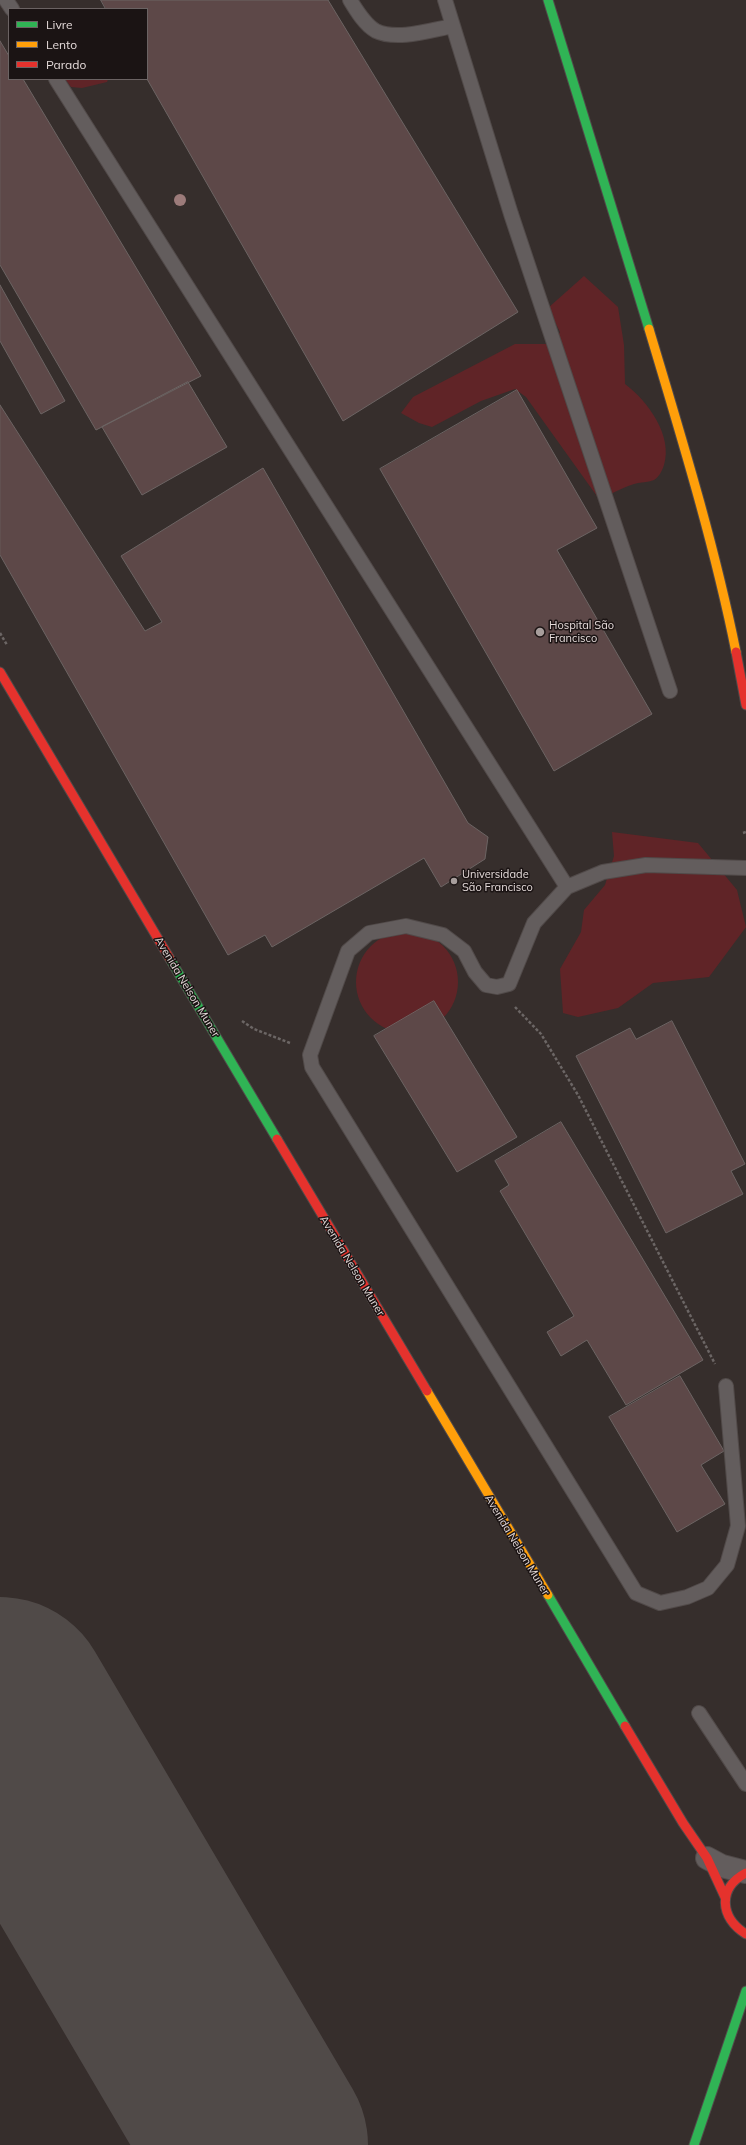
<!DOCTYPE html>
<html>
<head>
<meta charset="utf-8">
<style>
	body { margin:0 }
	#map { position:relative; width:746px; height:2145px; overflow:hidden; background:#362e2c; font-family:Mulish,sans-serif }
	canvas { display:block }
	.legend { position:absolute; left:8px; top:8px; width:140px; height:72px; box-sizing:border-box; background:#1b1414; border:1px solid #6b6363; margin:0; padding:5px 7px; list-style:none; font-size:12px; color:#e4dad9 }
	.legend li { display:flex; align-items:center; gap:8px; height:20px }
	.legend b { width:20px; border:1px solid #6b6363 }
</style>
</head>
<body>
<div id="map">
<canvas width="746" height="2145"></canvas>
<ul class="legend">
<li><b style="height:5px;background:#30b455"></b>Livre</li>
<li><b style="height:5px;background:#ff9f0a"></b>Lento</li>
<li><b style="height:5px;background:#e5322d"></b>Parado</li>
</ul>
</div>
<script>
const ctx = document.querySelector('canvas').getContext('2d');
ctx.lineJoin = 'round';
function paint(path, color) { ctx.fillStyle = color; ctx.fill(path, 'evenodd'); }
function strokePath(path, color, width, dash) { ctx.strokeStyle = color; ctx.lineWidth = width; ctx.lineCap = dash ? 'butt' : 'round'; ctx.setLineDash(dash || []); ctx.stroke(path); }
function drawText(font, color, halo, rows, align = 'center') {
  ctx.font = font + ' Mulish,sans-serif'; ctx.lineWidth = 3; ctx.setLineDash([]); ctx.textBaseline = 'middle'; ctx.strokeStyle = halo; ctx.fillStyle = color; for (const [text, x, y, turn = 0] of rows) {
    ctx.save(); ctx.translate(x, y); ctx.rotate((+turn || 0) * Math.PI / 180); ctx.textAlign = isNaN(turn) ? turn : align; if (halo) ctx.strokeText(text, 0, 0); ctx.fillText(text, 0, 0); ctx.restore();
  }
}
paint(new Path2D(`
	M65,79h43l-1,3 -25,6 -11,-1z
	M584,276l34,31 6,38 1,39c23,17 48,52 39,81 -2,6 -5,12 -10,15 -5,2 -11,2 -16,3 -13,3 -26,11 -39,16l-73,-102 -11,-8 -34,12 -49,26 -13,-4 -18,-10 12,-16 102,-53h38l7,-12 -12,-24z
	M612,832l86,11 39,47 9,37 -37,50 -56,6 -35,25 -40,9 -15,-4 -3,-44 21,-37 3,-22 21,-25 9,-29z
	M356 982a51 51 0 1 1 102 0a51 51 0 1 1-102 0Z`), '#602427');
strokePath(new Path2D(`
	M0,1707l258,438`), '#504a48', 220);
const building = new Path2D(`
	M101,0h227l190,312 -175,109 -196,-342v-70h-41z
	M0,41l9,15v23h14l178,297 -105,54 -96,-165z
	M0,285l65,116 -24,13 -41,-73z
	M188,382l39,65 -85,48 -40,-68z
	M517,390l80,138 -40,22 95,164 -98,57 -174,-302z
	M0,405l145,226 17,-9 -41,-66 142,-88 205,355 20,14 -3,22 -44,28 -17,-29 -152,89 -7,-12 -37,20 -228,-400z
	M434,1001l83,136 -60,35 -83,-136z
	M672,1021l73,143 -14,7 12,23 -77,39 -90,-177 54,-28 6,11z
	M561,1122l142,238 -77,45 -39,-65 -26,16 -14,-24 27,-16 -74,-125 9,-6 -14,-24z
	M680,1376l44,75 -23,14 24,39 -48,28 -68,-115z`);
paint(building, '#5d4848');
strokePath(building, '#6c6463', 1);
const lane = new Path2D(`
	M6,0l6,9
	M350,0c6,10 15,25 26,31 21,10 55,-1 77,-5
	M445,0l66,214 159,477
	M56,79l511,808
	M726,1386l12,140 -11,39 -19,23 -21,9 -27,6 -24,-10 -324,-526 -2,-12 38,-104 21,-18 37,-7 37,9 21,16 11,21 11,13 11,2 12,-3 25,-61 33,-36 36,-15 43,-7 100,3
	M699,1713l47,71`);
const street = new Path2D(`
	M707,1858l15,8 24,6`);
const fast = new Path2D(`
	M548,0l101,329
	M170,959l107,180
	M548,1595l77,131
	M694,2145l52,-154`);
const slow = new Path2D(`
	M649,329c32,107 65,214 87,323
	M427,1391l121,204`);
const jam = new Path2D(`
	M736,652l10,53
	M0,672l170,287
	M277,1139l150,252
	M625,1726l58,97 24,35 18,39
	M746,1873c-29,15 -26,45 0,61`);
strokePath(lane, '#514a49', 16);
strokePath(street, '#514a49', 24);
strokePath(fast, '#514a49', 11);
strokePath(slow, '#514a49', 11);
strokePath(jam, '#514a49', 11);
strokePath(new Path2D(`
	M0,633l7,12
	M743,833l3,-1
	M515,1007l26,27 37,61 137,269
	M242,1021l12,8 36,14`), '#6c6665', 2.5, [3, 2]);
strokePath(lane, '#635d5d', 14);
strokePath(street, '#635d5d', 22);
strokePath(fast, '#30b455', 9);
strokePath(slow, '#ff9f0a', 9);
strokePath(jam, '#e5322d', 9);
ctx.fillStyle = '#9c7b7a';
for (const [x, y] of [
	[180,200]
]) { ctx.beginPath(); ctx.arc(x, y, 6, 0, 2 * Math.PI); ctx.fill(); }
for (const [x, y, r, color] of [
	[540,632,5,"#a79e9c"],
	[454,881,4,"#a79e9c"]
]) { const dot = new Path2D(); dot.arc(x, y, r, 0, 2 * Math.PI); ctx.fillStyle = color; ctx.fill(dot); strokePath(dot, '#1b1414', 1.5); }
drawText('11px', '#e4dad9', '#1b1414', [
	["Hospital São",549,626],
	["Francisco",549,639],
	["Universidade",462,875],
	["São Francisco",462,888]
], 'left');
drawText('11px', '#e4dad9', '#1b1414', [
	["Avenida Nelson Muner",187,987,59],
	["Avenida Nelson Muner",352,1266,59],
	["Avenida Nelson Muner",517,1545,59]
]);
</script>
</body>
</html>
